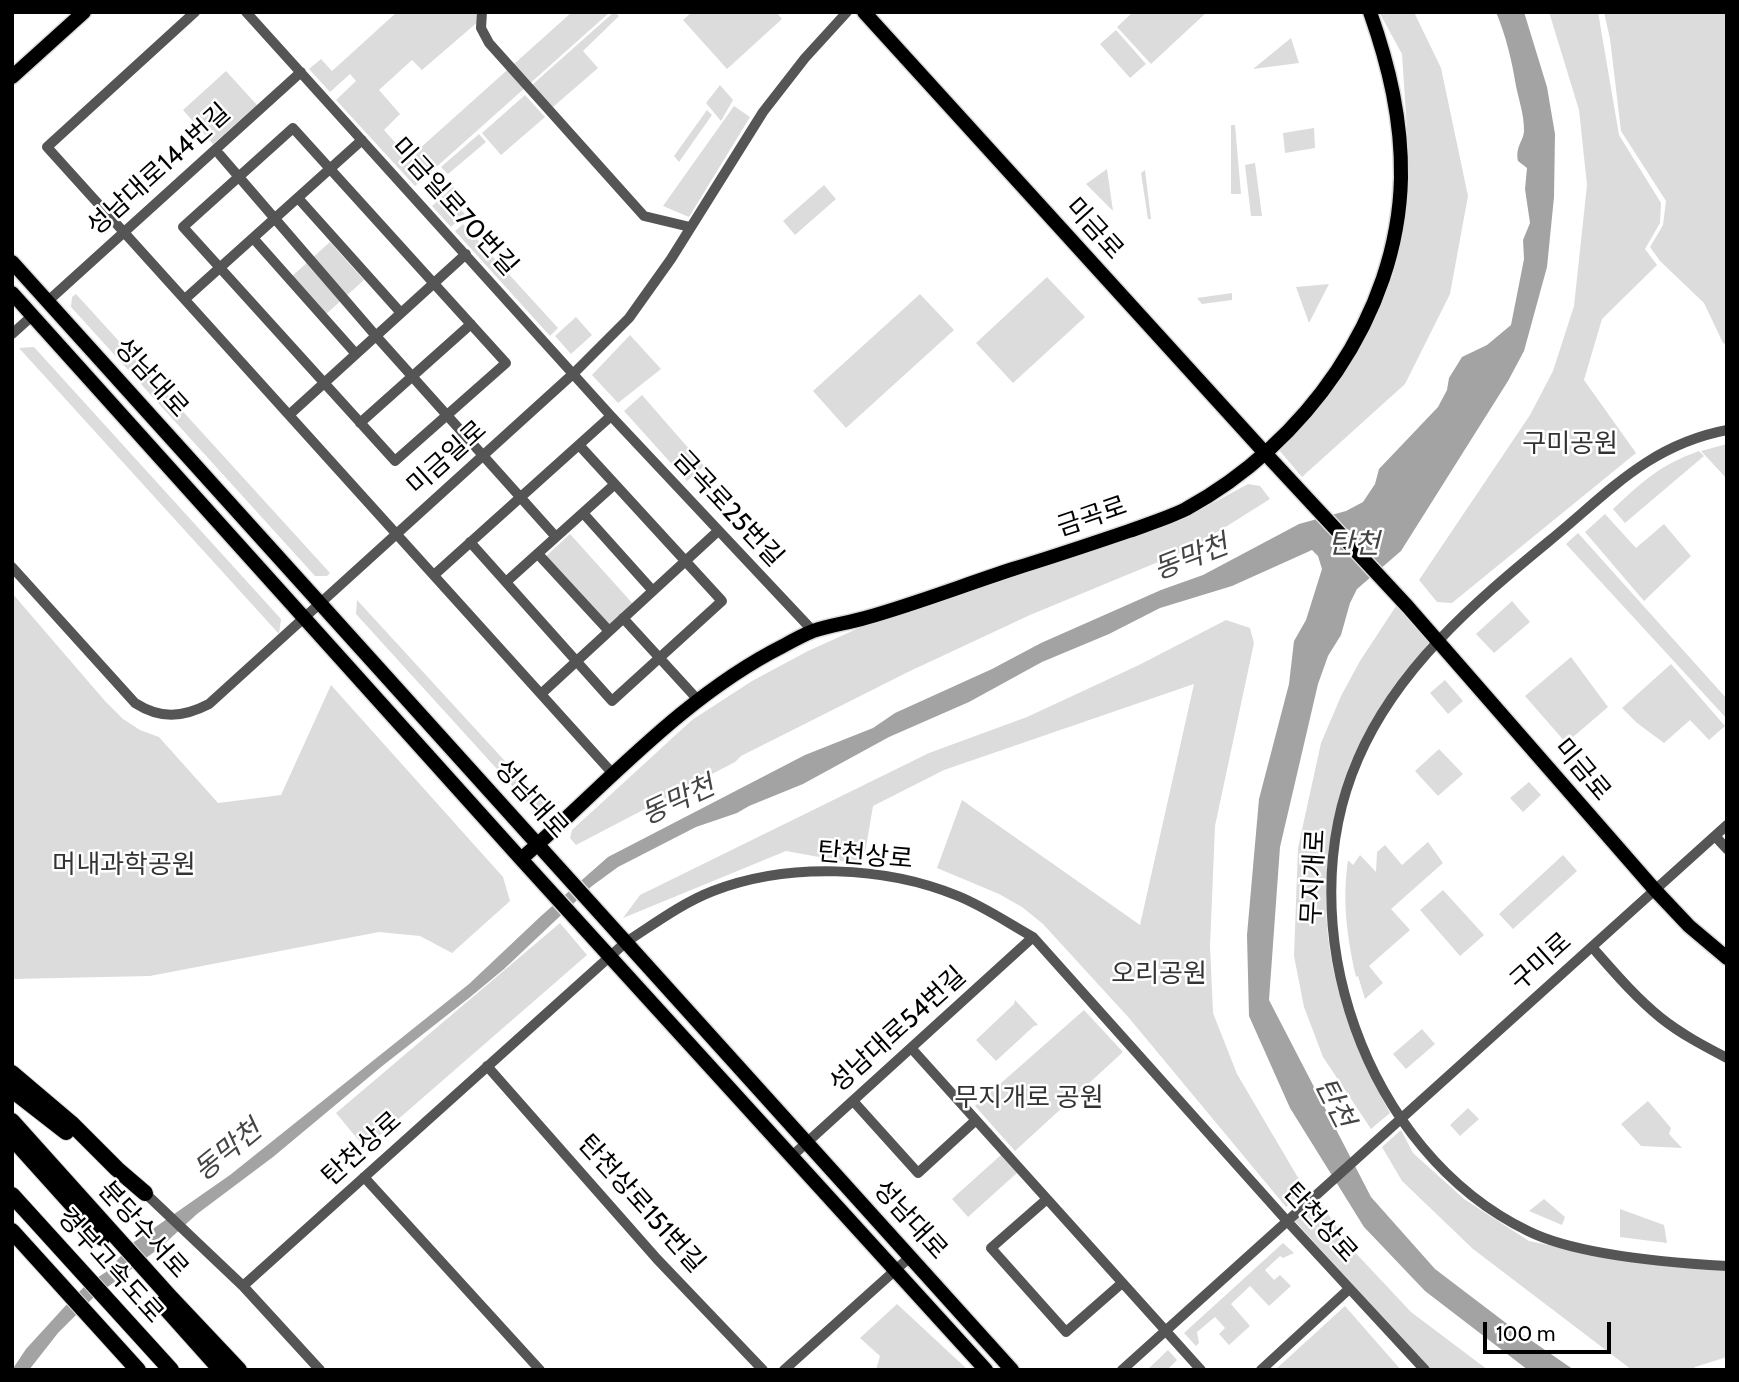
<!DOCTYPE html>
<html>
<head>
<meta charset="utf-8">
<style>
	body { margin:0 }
	#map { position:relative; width:1739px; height:1382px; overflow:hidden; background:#fff; font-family:Cabin,sans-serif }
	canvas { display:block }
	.frame { position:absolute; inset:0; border:14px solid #000; pointer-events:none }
	.scale { position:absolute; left:1483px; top:1322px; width:128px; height:32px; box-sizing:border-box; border:4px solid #000; border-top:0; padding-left:9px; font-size:21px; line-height:24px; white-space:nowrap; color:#000; -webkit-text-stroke:5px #fff; paint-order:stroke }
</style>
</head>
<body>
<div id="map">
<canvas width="1739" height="1382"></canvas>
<div class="frame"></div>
<div class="scale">100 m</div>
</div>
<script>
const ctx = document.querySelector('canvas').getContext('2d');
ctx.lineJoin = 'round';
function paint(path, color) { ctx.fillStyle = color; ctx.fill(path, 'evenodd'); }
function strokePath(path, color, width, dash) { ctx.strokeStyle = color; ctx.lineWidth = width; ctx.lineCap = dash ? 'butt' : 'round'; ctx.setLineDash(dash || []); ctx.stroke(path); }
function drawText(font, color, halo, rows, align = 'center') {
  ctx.font = font + ' Cabin,"Noto Sans KR",sans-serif'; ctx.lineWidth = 5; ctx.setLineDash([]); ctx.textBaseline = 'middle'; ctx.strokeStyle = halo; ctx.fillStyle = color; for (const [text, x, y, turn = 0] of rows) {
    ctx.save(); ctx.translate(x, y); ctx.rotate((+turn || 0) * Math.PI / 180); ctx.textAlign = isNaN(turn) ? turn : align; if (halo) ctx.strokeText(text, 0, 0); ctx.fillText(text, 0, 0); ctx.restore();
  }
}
paint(new Path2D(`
	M397,12h80l3,8 -58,50 -10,-10 -33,30 21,24 -16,16 25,28 163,-146h38l-195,174 -79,-86 20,-19 -6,-7 -20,18 -21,-23 12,-10 11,12z
	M614,12l5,4 -36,35 15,17 -45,39 -21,-22z
	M692,12h84l6,7 -55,50 -44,-49z
	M1133,12h74l-56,52 -34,-37z
	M1379,12h35l27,56 27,128 -18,98 -45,90 -103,93 -28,-33 74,-90 45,-78 16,-115 -7,-107z
	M1549,12h49l21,123 42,68 -1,20 -15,26 12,16 -55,54 -18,61 52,73 -184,150 -15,-1 -18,-22 111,-165 23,-44 21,-65 13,-121 -8,-75z
	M1604,12h123v333l-4,-2 -19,-40 -44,-42 -10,-14 13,-22 3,-24 -45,-70 -11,-92z
	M1116,30l30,34 -16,14 -30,-34z
	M1291,38l8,25 -46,6z
	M226,71l31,34 -44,39 -30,-34z
	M720,85l13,15 -12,21 -15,-18z
	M525,95l20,22 -44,38 -19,-22z
	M734,106l16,11 -61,100 -26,-11z
	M707,110l5,5 -33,47 -5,-6z
	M1231,125h4l6,69h-10z
	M1314,128l1,20 -30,5 -2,-20z
	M479,134l7,8 -38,32 -7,-7z
	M1255,163l7,53h-11l-6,-51z
	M1107,169l6,42 -27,-27z
	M1145,170l6,49h-3l-7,-46z
	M824,185l12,14 -41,36 -12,-14z
	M453,187l12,13 -8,6 8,8 -14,13 -19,-21z
	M463,224l95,104 -8,8 -95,-105z
	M330,242l34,38 -39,35 -34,-38z
	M1047,277l38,40 -72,66 -37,-40z
	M1329,284l-20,39 -13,-36z
	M1232,293v7l-30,4 -5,-6z
	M76,294l254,279 -3,3h-12l-244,-269 1,-10z
	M920,294l34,36 -108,98 -33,-37z
	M576,317l16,18 -21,19 -16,-18z
	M630,335l31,34 -43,34 -26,-28z
	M34,347l247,272 -2,15 -260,-286z
	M642,395l62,71 -17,15 -63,-70z
	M1727,444v35l-26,-28z
	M1699,451l5,5 -79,67 -12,-14c30,-28 47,-44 86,-58z
	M1248,484l12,2 10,13 -78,49 -162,67 -122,57 -167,84 -6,6 -159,83 -6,-7 2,-8 120,-110 60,-39 56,-30 62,-28 310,-102z
	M1605,514l31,34 28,-24 27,32 -47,45 -59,-69z
	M1578,533l149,166v20l-161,-175z
	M570,534l64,71 -25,24 -65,-71z
	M12,593l93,108 18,18 17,11 19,7 59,66 63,-8 50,-110 172,192 7,24 -58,52 -32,-17 -41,-4 -229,44 -138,3z
	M357,600l192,209 -3,3h-10l-180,-198z
	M1512,601l18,21 -36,31 -18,-19z
	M1398,603l33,37c-27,35 -54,71 -74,110 -16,29 -22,66 -26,98 -1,14 -5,28 -5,42 -2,81 26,154 64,223l-19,16 -48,-72 -19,-50 -10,-51 4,-108 23,-105 20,-47 19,-35z
	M1226,620l24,8 4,15 -39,183 -5,120 3,67 24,61 60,102 10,12 -21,19 -157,-189 -86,-94 -21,-17 -23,-13 -62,-26 25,-68 178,125 54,-241 -250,86 -71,36 -10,59 -77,-14 -163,67 17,-23 289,-142 98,-36 112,-52z
	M1571,657l37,50 -42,36 -41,-47z
	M1671,664l54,62 -16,14 -19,-20 -26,23 -27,-20 -15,-15z
	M1445,680l18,21 -15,13 -18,-21z
	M1439,749l24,25 -25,22 -23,-25z
	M1529,782l12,13 -18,17 -13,-14z
	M1428,842l15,21 -52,46 19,21 -41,36 14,17 -18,16 -7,-23 -2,1c-9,-40 -14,-76 -8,-117l5,5 7,-10 16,17 1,-20 8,-7 17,20z
	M1563,855l14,16 -64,58 -14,-15z
	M1443,890l41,45 -24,21 -40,-46z
	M560,923l27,32 -222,193 -29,-35z
	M1015,1000l23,25 -4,1 -38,35 -20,-21 38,-36z
	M1084,1010l39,42 -108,99 -40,-45z
	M1422,1029l13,15 -29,25 -13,-15z
	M1648,1101l23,27 -2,6 13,14 -41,-2 -20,-22z
	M1468,1108l11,11 -19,17 -10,-11z
	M1401,1130l12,23 51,46 65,42 49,10 149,17v89l-32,10 -2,3h-61l-159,-121 -71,-68 -20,-34z
	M1002,1154l16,18 -50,45 -16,-18z
	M1318,1199l32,48 61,65 77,58h-58l-136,-150z
	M1544,1199l21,18 -3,8 -33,-14z
	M1620,1209l44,16 3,18 -47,-6z
	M1283,1243l11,10 -11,5 -3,-2 -15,14 9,10 6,-5 11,11 -22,20 -19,-20 -19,18 19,22 -21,19 -10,-11 6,-6 -10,-11 -18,15 2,11 -3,3 -12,-13z
	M897,1304l71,66h-92l4,-14 -20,-18z
	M1345,1306l56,64h-126z
	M1168,1350l9,10 -10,10h-20z`), '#dcdcdc');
paint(new Path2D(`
	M1496,12h28l23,75 8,47 -1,63 -7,70 -23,84 -16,30 -107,170 -44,38 -7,14 -9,32 -13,21 -10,28 -38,163 -11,153 102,197 64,72 71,54 68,47h-46l-103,-79 -61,-64 -74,-119 -41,-92 -2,-81 12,-136 30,-115 5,-43 12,-21 16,-51 -4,-13 -6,-6 -80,36 -72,22 -51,26 -67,28 -73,40 -80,35 -86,47 -54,22 -12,7 -41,14 -78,40 -26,19 -88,83 -35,29 -88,69 -108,90 -76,57 -35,32 -69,52 -35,35 -29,37h-17l14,-21 42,-46 18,-18 20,-13 28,-30 96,-67 239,-191 72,-68 67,-59 197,-102 68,-27 22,-15 97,-44 49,-26 120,-53 42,-15 96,-51 47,-13 17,-9 12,-18 4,-15 59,-62 9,-17 2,-12 13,-21 25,-12 24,-20 13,-66 -1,-19 7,-17 -5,-34 2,-21 -9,-7c-3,-15 6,-20 6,-31 0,-16 -5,-29 -8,-44 -4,-25 -10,-50 -20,-74z`), '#a3a3a3');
const major = new Path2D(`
	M864,12l401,441 143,154 247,283 34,36 38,32
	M12,77l72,-65
	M12,262l1000,1108
	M12,293l509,566 465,511
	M521,859c84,-73 161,-162 262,-213 9,-5 20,-11 30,-15 17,-6 35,-8 52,-13 50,-14 99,-33 148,-49 39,-12 78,-25 116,-38 19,-7 39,-13 57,-22 119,-65 212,-193 215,-331 1,-58 -12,-112 -31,-166`);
const highway = new Path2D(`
	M12,1073l59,50 46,46 28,24
	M12,1090l54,42
	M12,1121l159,177 68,72
	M12,1138l90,100
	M12,1195l159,175
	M12,1231l126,139
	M162,1304l59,66`);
strokePath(major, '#dbdbdb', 17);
strokePath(highway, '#dbdbdb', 18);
strokePath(new Path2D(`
	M195,12l-148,135 567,628
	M246,12l365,404 202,215
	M482,12l-1,16 8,15 155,173 46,11
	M293,128l213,235 -111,98 -212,-234z
	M220,155l156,181 180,201
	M298,198l103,115
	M253,238l103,116
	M185,299l177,-159
	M48,301l253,-229
	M12,334l20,-18
	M289,415l177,-161
	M360,423l111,-99
	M1727,430c-79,15 -120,64 -179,112 -74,61 -151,126 -190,217 -72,165 7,393 170,472 48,24 144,32 199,35
	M583,513l70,78
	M470,542l142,159 110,-100 -143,-156
	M538,554l71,77
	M12,567l123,136c25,16 47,15 74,1l365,-331 55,-55 42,-59 92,-147 42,-54 42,-46
	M434,575l177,-159
	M506,582l109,-98
	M623,618l75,82
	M541,694l177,-163
	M1715,836l12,13
	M1592,947c22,25 43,50 69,71 20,16 43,28 66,40
	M912,1049l289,321
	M487,1066l170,193 106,111
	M854,1102l64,71 58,-53
	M792,1156l241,-219
	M364,1177l176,193
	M145,1193l98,93 77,84
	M1047,1199l-56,49 75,84 56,-49
	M243,1286l383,-344c28,-18 56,-39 87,-51 75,-29 172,-25 245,5 27,11 50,27 75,41l254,284 138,149
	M784,1370l126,-113
	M1122,1370l605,-545
	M1261,1370l88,-81`), '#555', 10);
strokePath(major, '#000', 14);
strokePath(highway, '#000', 16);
drawText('26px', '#000', '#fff', [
	["성남대로144번길",159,170,-42],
	["미금일로70번길",454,207,48],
	["미금로",1094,229,48],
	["성남대로",151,378,48],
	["미금일로",447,458,-42],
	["금곡로25번길",728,509,47],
	["금곡로",1092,517,-19],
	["미금로",1582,770,50],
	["성남대로",531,799,48],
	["탄천상로",865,856,5],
	["무지개로",1314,877,-87],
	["구미로",1541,962,-42],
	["성남대로54번길",898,1030,-42],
	["탄천상로",362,1149,-42],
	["탄천상로151번길",641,1204,48],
	["성남대로",910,1220,48],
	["탄천상로",1320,1223,48],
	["분당수서로",143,1230,48],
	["경부고속도로",110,1266,48]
]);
drawText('26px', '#333', '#fff', [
	["구미공원",1570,444],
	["머내과학공원",124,865],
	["오리공원",1159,974],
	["무지개로 공원",1029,1098]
]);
drawText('italic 28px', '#444', '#fff', [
	["탄천",1354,545],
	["동막천",1191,558,-21],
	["동막천",678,801,-25],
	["탄천",1334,1103,63],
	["동막천",228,1151,-39]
]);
</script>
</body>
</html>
